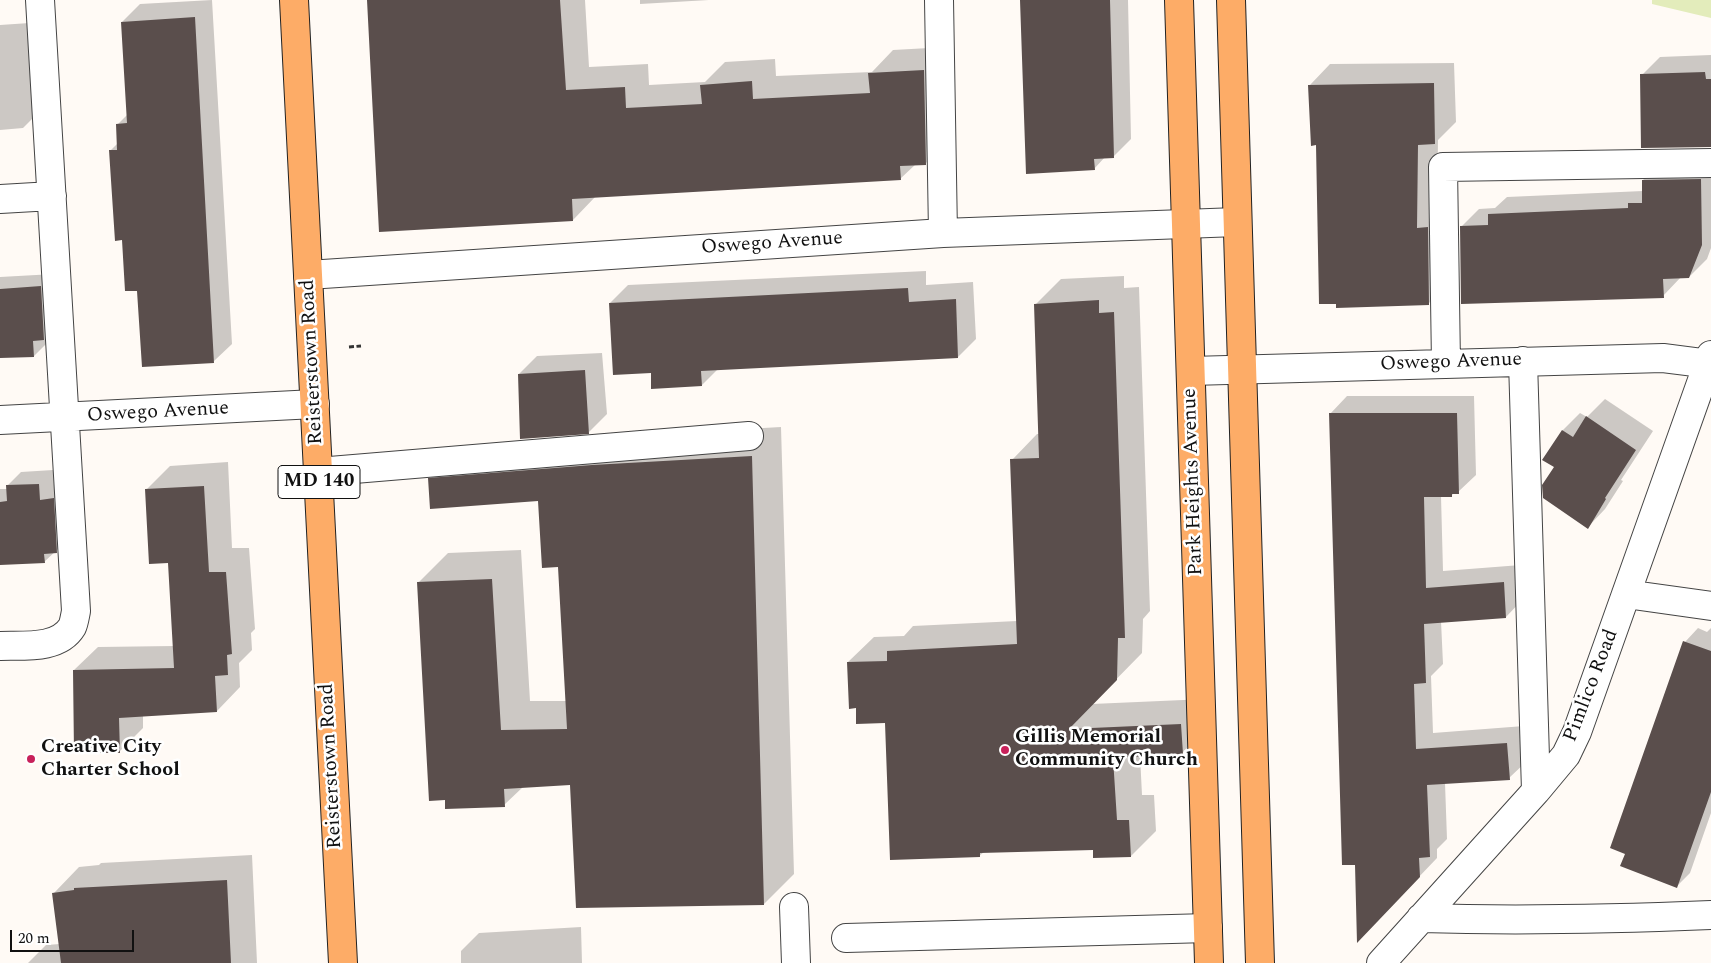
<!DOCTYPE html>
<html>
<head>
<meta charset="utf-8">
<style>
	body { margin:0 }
	#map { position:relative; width:1711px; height:963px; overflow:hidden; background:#fffaf5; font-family:Spectral,serif }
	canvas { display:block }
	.scale { position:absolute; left:10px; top:930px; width:124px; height:22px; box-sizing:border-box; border:2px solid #111; border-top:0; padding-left:6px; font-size:15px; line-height:18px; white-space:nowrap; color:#111; -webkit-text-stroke:4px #fff; paint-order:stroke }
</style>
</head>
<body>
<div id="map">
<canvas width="1711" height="963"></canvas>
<div class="scale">20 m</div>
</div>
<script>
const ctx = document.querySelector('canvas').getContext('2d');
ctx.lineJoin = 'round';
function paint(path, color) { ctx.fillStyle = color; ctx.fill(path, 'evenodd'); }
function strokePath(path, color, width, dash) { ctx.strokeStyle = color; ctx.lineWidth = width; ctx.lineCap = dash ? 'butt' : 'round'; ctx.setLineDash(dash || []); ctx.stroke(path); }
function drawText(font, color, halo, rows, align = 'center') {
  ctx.font = font + ' Spectral,serif'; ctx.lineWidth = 5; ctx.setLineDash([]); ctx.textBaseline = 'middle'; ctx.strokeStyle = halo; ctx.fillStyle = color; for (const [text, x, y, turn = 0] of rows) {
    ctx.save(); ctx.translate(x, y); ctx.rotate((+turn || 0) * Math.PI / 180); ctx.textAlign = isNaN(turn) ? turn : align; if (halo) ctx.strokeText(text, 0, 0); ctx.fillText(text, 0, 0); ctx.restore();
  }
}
paint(new Path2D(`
	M1652,0h59v18l-59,-14z`), '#e3ecbb');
paint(new Path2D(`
	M212,0l20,344 -18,17 -76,-72 -15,-50 -13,-88 8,-8 -1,-18 11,-11 -6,-92 18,-18z
	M367,0h218l4,67 59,-3 1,21 56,-3 20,-20 50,-3 1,17 96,-4 21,-22 54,-3 2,93 -23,23 -10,1 -16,15 -304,17 -23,24z
	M640,0h69l-69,4z
	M1021,0h107l3,139 -18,18h-8l-11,12z
	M44,22l-3,88 -18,18 -23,2v-105z
	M1711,55v90l-69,-70 18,-18z
	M1454,63l2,59 -18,18 -1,67 13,76 -21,20 -112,-159 -7,-59 20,-21z
	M1711,161v87l-4,11 -18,18h-8l-18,19 -202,-69 18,-18 16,-1 12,-11 136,-6v-11l18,-18z
	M926,271v14l47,-3 3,57 -18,18 -240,12 -16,16 -50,-14 -42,-68 18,-18z
	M54,274l-7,69 -13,13 -34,1v-80z
	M1124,276v12l15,-1 11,324 -7,8 -1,34 -50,51 114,-5 2,28 -26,26 -42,2 2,40h12l2,36 -25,25 -37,-8 -110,4 -5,4 -93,-135 -29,-14 -9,-45 26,-25 30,-1 9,-10 104,-5 -5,-161 25,-26h3l-4,-130 25,-25z
	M602,353l5,61 -18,18 -70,-58 18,-18z
	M1347,396h127l2,79 -18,17h-3l-4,4h-10l2,75 78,-6 2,34 -17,18 -65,4 2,43 -12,12 2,57 91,-7 3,35 -18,17 -64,5 2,56 -10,10v9l-63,66 -17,-60 -27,-450z
	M1605,399l48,32 -32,49 2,1 -18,28 -17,18 -33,-60 8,-37 17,-17 7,4z
	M781,427l13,447 -30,30 -193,-120 -48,3 -19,18 -86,-222 30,-30 73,-3 9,151h36l-7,-136 -20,-65 -109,-21 29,-30 163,-13z
	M228,462l4,86h17l6,81 -4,4 1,17 -13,13 1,24 -23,24 -74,5v12l-24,24 -45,-82 24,-23 76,-1 -5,-85 -23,-71 24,-24z
	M53,470l1,16 13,-1 3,53 -26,24 -44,2v-75h7v-3l14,-14z
	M1698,628l9,4 4,-4v185l-21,60 -13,13 -51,-33 59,-211z
	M252,855l5,108h-229l18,-18 14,-1 -6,-51 25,-26 20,-2 2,-2z
	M581,927l1,36h-121v-12l18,-18z`), '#0003');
paint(new Path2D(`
	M367,0h193l6,90 59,-3 1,21 76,-4 -2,-19 52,-4 1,18 117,-6 -2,-20 56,-3 2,95 -26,1 1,14 -329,19 1,22 -194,11z
	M1020,0h90l4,158 -20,1 1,11 -69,4z
	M195,17l19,346 -72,4 -5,-76h-12l-3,-51 -7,1 -6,-91h8l-1,-26 11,-1 -6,-101z
	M1705,72l1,7h5v68l-70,1 -1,-74z
	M1434,83l1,61 -17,1 -1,83 11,-1 1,78 -93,3v-4h-17l-3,-159 -5,1 -3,-61z
	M1701,179l1,66 -13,33 -26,1 1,19 -203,6 -1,-78 28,-1v-11l140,-6v-5h14v-23z
	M41,286l3,54 -11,1 1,16 -34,1v-69z
	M908,288l1,14 47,-3 2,59 -257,13 1,15 -51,3v-16l-38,2 -4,-72z
	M1099,300v13l15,-1 11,326h-7l-1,42 -48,49 112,-5 2,30 -70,4 4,62h12l2,37 -38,1v-8l-113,3v4l-90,3 -5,-137 -29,1v-16l-7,1 -2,-47 40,-1v-10l130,-7 -7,-185 29,-1 -5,-154z
	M585,370l4,64 -69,5 -2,-65z
	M1329,413h128l2,81h-7v3h-28l2,91 78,-6 2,36 -82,6 2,59 -12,1 2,65 91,-6 3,37 -83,5 3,72 -11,1 1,19 -63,66 -2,-78h-13z
	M1586,416l50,34 -31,48 1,1 -18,30 -45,-31 -1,-13 12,-18 -12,-7 20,-30 11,7z
	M752,456l12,449 -188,3 -6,-123 -66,4 1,18 -60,2v-9l-16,1 -12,-219 75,-3 9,151 66,-1 -9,-162 -16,1 -4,-67 -108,8 -2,-31 164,-13z
	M39,484l1,16 14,-2 3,55 -13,1 1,9 -45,2v-63l7,-1 -1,-16z
	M204,486l5,86h17l6,82 -5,1 1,20 -13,1 2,36 -98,6 1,35h-46l-1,-83 101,-2 -6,-105 -19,1 -4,-75z
	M1683,641l28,10v141l-34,96 -57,-22 5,-12 -15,-6z
	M227,880l4,83h-170l-9,-70 22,-3v-2z`), '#5a4e4c');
const minor = new Path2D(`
	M939,0l4,233
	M0,199l52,-3
	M308,275l635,-42 294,-11
	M1523,361l13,430
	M1446,364l-3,-197 268,-4
	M1191,371l472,-13 48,6
	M0,420l315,-16
	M318,472l431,-36
	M1626,594l85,12
	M0,646c22,-1 58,4 72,-19 2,-4 3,-11 4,-16l-36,-611
	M794,907l2,56
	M1421,918c97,3 193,1 290,-3
	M846,938l362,-10
	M1381,963l155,-172 30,-36 11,-23 134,-377`);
const major = new Path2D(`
	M294,0c16,321 32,642 49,963
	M1179,0l30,963
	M1231,0l29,963`);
strokePath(minor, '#444', 30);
strokePath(major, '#222', 30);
strokePath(new Path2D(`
	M349,347l12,-1`), '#333', 3, [5, 2.5]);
strokePath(minor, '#fff', 28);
strokePath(major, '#fdac67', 28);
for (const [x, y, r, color] of [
	[1005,750,5,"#c8215a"],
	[31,759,5,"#c8215a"]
]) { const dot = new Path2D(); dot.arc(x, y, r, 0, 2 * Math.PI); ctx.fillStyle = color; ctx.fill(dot); strokePath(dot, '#fff', 2); }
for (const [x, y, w] of [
	[319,482,82]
]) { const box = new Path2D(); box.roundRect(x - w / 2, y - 16.5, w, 33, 4); ctx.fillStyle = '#fff'; ctx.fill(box); strokePath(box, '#111', 1); }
drawText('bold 19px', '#111', null, [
	["MD 140",319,482]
]);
drawText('20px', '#111', '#fff', [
	["Oswego Avenue",772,244,-4],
	["Reisterstown Road",313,362,-93],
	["Oswego Avenue",1451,363,-2],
	["Oswego Avenue",158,413,-3],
	["Park Heights Avenue",1194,482,-92],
	["Pimlico Road",1592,686,-69],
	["Reisterstown Road",332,766,-93]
]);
drawText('bold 20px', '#111', '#fff', [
	["Gillis Memorial",1015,738],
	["Community Church",1015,761],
	["Creative City",41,748],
	["Charter School",41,771]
], 'left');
</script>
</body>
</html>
